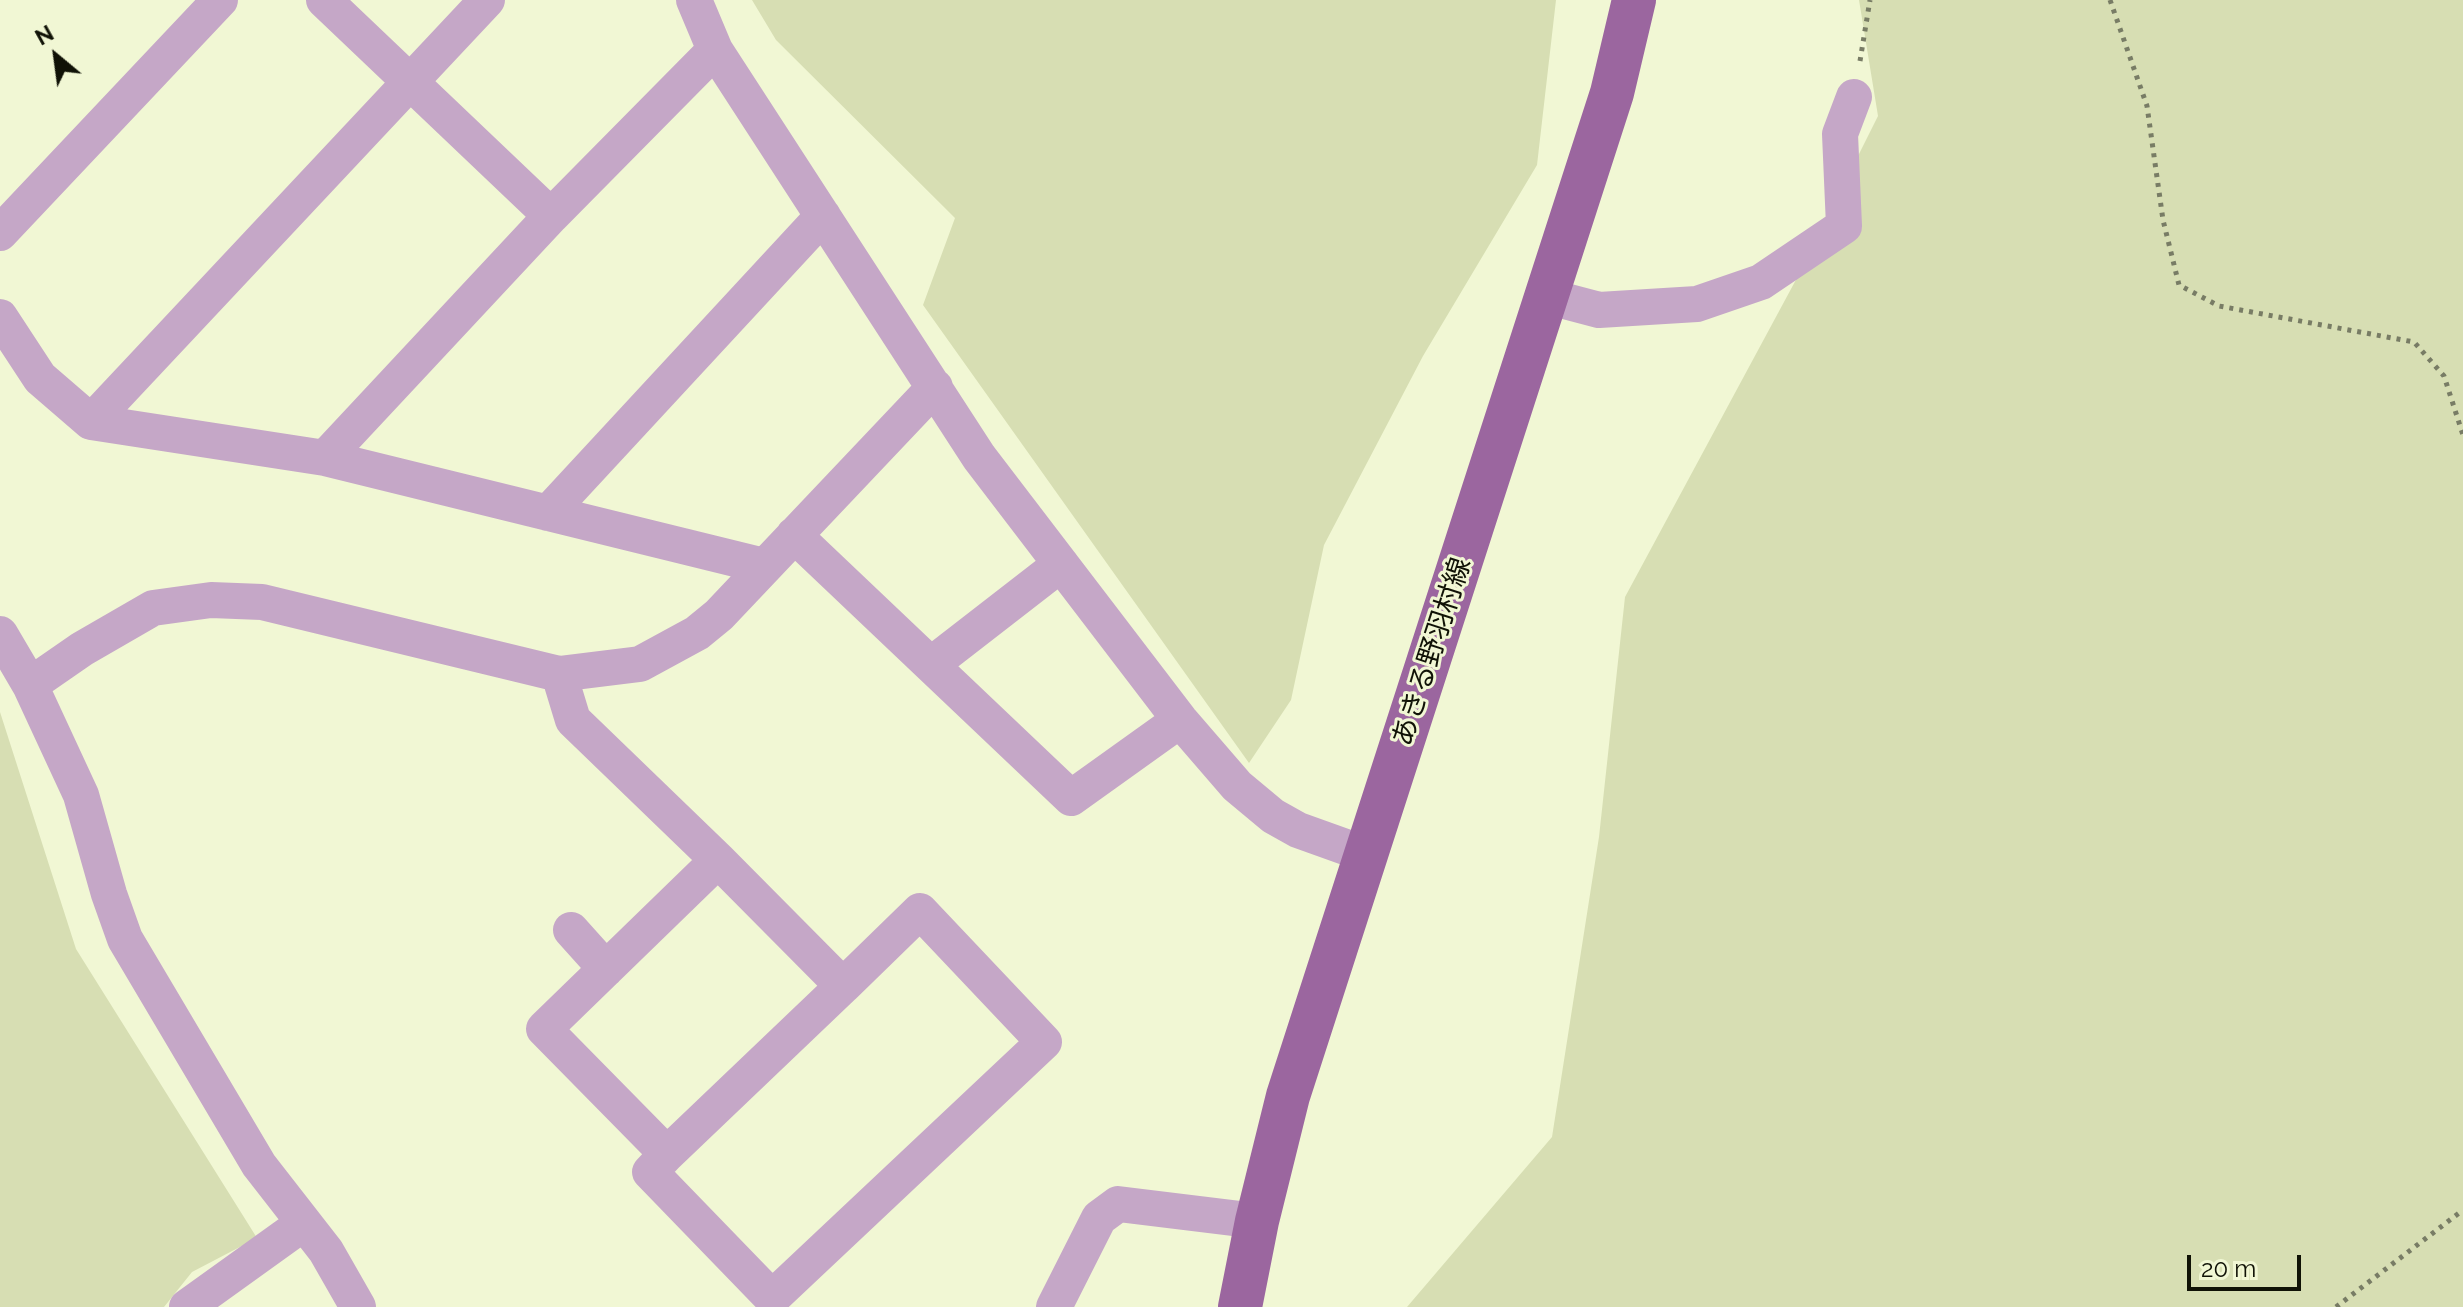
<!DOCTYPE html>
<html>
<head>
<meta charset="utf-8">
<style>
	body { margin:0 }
	#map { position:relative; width:2463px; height:1307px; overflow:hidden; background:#f1f7d4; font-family:Raleway,sans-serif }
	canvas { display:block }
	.north { position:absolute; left:16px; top:16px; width:80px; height:80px; -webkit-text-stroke:6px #f1f7d4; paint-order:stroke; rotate:331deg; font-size:22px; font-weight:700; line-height:32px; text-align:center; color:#101206 }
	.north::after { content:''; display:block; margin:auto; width:28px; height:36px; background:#101206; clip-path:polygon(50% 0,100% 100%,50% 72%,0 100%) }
	.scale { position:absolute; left:2187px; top:1255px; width:114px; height:36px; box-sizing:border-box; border:4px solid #101206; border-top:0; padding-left:10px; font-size:24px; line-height:28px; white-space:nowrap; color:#101206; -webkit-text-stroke:6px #f1f7d4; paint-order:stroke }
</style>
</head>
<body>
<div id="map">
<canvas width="2463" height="1307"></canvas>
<div class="north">N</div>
<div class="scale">20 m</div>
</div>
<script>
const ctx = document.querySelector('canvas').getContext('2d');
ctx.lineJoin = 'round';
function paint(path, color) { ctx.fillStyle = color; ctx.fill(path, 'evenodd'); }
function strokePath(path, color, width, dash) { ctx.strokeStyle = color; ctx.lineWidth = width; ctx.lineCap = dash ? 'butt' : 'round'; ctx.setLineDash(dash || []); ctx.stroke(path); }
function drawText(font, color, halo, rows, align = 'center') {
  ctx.font = font + ' Raleway,"Noto Sans JP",sans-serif'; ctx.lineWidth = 6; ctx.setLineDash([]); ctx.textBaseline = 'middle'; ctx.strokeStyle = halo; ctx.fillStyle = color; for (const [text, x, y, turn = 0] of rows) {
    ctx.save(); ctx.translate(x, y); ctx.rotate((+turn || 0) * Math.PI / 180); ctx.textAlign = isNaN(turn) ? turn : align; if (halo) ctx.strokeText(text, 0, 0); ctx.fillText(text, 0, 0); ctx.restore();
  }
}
paint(new Path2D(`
	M752,0h804l-19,165 -114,191 -99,189 -33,155 -42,63 -326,-458 32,-87 -179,-178z
	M1859,0h604v1307h-1056l145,-170 47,-300 26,-240 173,-321 80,-160z
	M0,712l76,237 181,289 -65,34 -28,35h-164z`), '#d7deb3');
strokePath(new Path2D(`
	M2110,0l37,106 16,114 16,65 40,21 195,36 30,34 19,59
	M1860,61l10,-61
	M2336,1307l127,-97`), '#787c65', 5, [4, 6]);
strokePath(new Path2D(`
	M324,0l227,216
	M694,0l21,50 264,407 201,263 57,66 36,30 25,14 67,24
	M0,233l220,-233
	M1546,296l53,14 98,-6 64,-22 83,-56 -4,-92 14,-37
	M0,317l40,61 51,44 234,36 439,108
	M91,422l396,-422
	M325,458l226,-242 164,-166
	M548,513l275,-297
	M794,535l277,263 109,-78
	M0,634l30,51 51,110 28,99 16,45 134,226 67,86 32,56
	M932,664l129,-100
	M559,674l14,46 145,140
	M30,685l52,-36 71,-41 58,-8 51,2 297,72 81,-10 57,-31 22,-18 216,-228
	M718,860l125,126 77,-75 124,131 -272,256 -122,-126 17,-18 -123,-125z
	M571,930l35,39
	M667,1154l176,-168
	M187,1307l117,-84
	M1054,1307l45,-89 19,-14 139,17`), '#c5a7c7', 36);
strokePath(new Path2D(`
	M1240,1307l17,-86 31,-125 324,-1003 22,-93`), '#9b669f', 44);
drawText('28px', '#101206', '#f1f7d4', [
	["あきる野羽村線",1432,652,-72]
]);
</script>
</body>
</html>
